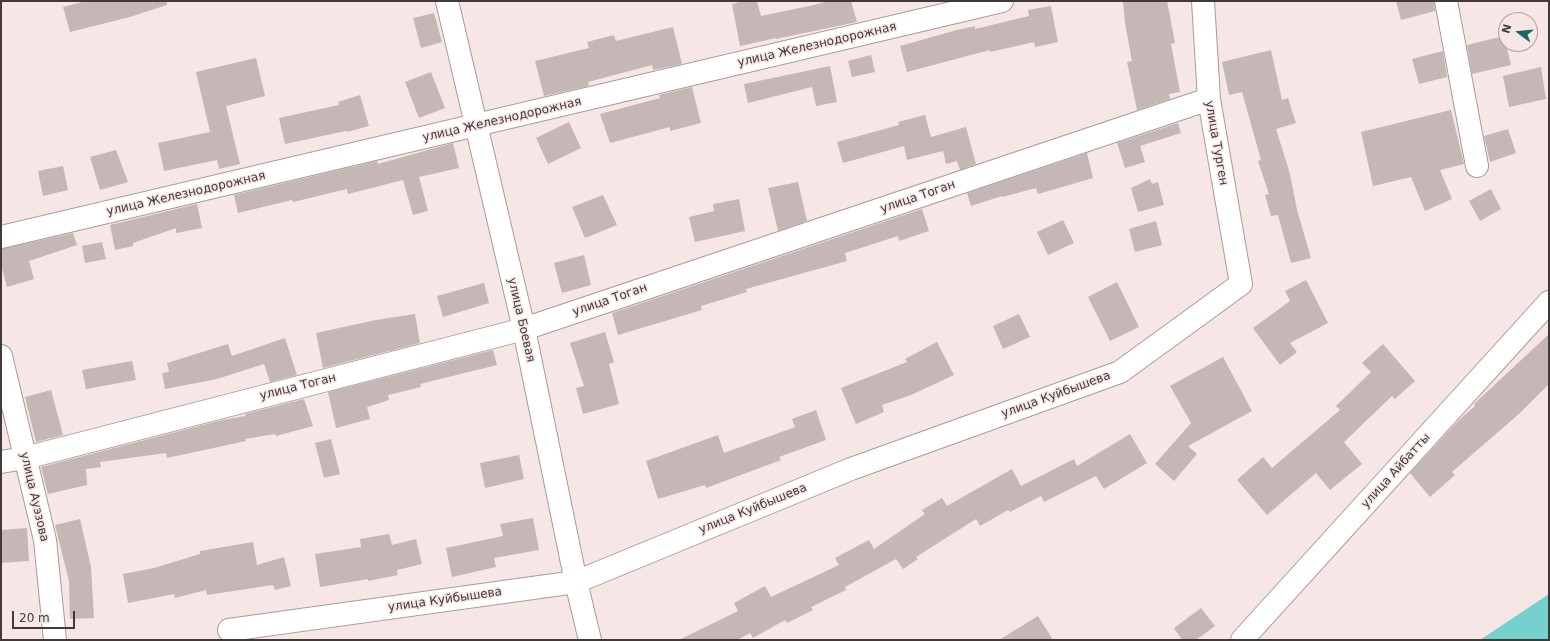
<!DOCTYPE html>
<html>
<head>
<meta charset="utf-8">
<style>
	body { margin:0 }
	#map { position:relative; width:1550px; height:641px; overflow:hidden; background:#f6e6e5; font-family:"DejaVu Sans",sans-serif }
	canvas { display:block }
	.frame { position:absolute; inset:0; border:2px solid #403a39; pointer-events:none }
	.north { position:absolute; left:1498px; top:12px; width:40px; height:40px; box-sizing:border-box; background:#f6e6e5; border:1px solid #ada1a0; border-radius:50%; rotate:286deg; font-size:11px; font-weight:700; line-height:16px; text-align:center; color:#403a39 }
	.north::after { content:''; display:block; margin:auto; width:14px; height:18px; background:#1b6867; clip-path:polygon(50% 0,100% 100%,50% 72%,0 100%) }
	.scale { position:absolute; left:12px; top:611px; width:63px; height:18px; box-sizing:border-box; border:2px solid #403a39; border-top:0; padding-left:5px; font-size:12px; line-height:14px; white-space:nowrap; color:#403a39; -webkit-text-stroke:3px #f6e6e5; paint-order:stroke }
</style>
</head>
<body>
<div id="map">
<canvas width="1550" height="641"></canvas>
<div class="frame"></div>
<div class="north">N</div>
<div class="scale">20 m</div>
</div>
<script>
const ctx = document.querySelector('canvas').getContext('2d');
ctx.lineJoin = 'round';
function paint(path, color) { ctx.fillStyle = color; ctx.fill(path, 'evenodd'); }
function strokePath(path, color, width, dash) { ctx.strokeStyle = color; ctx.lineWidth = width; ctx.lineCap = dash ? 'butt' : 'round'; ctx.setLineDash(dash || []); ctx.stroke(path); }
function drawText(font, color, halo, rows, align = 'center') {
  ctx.font = font + ' "DejaVu Sans",sans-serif'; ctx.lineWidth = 3; ctx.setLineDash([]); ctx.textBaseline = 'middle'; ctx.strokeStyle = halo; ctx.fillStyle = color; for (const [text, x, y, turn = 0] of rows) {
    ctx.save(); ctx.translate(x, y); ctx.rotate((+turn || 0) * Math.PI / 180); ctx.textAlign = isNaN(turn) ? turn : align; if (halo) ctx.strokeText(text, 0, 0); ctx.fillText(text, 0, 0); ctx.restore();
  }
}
paint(new Path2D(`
	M1549,594v46h-69z`), '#74d1ce');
paint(new Path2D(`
	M86,1h81v4l-37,12 -60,15 -7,-25z
	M744,1h13l4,15 53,-11 14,-4h23l6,21 -81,17v-1l-36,8 -8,-42z
	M1123,1h44l8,42 -4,1 9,48 -11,2 1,5 -33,11 -10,-48 5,-1 -7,-38z
	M1396,1h38l1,10 -34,9z
	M1051,6l7,36 -23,5 -1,-5 -44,10v-2l-83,22 -7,-26 57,-16 18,-4v3l54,-13 -1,-6z
	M434,13l8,29 -21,6 -8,-30z
	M673,27l9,37 -29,6 -1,-5 -64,17 1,4 -45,10 -9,-35 54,-13 -2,-6 27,-7 2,6z
	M1504,36l7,29 -39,9 -5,-29z
	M1271,50l11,50 6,-2 8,25 -20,6 14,45 7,36 14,48 -20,5 -13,-48 -7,1 -6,-21 4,-1 -11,-33 3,-1 -19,-68 -13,3 -7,-33z
	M1443,51l4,26 -28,7 -7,-25z
	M871,55l4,17 -23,5 -4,-16z
	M256,58l9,38 -39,10 14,58 -21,5 -2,-9 -53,11 -6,-28 52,-11 -14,-60z
	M830,66l7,36 -21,4 -4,-19 -64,16 -4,-19z
	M1541,67l5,32 -37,8 -6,-31z
	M431,72l14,36 -26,10 -14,-36z
	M692,87l9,36 -31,8v-4l-60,16 -10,-29 60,-16 -1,-3z
	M360,95l9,31 -22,6 -1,-1 -61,13 -6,-26 60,-13 -1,-3z
	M1451,110l13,54 -24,6 12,29 -27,12 -14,-34 -38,9 -12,-54z
	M925,115l6,22 35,-10 10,37 -16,6 -3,-9 -11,3 -3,-13 -36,9 -3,-14 -61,17 -6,-21 62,-17 -1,-3z
	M569,122l12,26 -33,16 -12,-26z
	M1178,123l3,10 -41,13 5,16 -20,6 -8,-25z
	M1508,129l8,24 -26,9 -6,-26z
	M453,143l6,25 -40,9 9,34 -15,4 -10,-35 -55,14 -1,-5 -54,13 -1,-2 -54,13 -4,-18 143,-34 1,3z
	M116,150l12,32 -28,8 -10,-33z
	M1087,153l6,25 -55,16 -2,-6 -34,9v-1l-31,10 -4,-13z
	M63,166l5,24 -25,6 -5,-25z
	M1150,179l2,5 6,-2 6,23 -26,7 -7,-24z
	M798,182l9,39 -29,10 -10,-43z
	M1491,189l10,20 -21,12 -11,-20z
	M603,195l14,30 -32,13 -13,-31z
	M739,199l6,32 -50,11 -6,-25 25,-6 -1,-7z
	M197,204l5,24 -26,5v-5l-43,15v3l-18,4 -5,-25z
	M922,209l7,22 -30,10 -1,-5 -53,17 2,8 -101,28 1,3 -46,14 1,4 -84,25 -6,-22z
	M1063,220l11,23 -26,12 -11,-23z
	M1156,221l6,24 -27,7 -6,-23z
	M73,233l4,12 -48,16 5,18 -27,8 -6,-22v-16z
	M102,242l4,17 -21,4 -3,-17z
	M584,255l7,30 -29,8 -8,-30z
	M1306,280l22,43 -38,20 7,9 -17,13 -27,-37 37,-27 -5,-10z
	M1117,282l22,45 -29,14 -22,-44z
	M484,283l5,20 -46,14 -6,-21z
	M415,314l5,29 -97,25 -7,-35 60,-13z
	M1019,314l11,23 -27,12 -10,-23z
	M605,332l9,30 -5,2 10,40 -36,10 -7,-26 8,-2 -14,-43z
	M1549,334v50l-29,29 -68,59 3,3 -25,22 -20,-24 49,-53 16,-14 -1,-2z
	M285,338l12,37 -27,7 -6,-18 -47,15 -52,10 -3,-16 7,-1 -2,-9 61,-19 4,12z
	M937,342l17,33 -43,20 -29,10 2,7 -28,12 -15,-36 66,-26 -2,-3z
	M1383,344l32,37 -20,18 -3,-3 -48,46 18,22 -32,26 -14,-17 -49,42 -30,-35 26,-23 9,11 68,-58 -4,-4 35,-34 -9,-9z
	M493,350l4,15 -77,19 1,3 -33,8 1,5 -22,7 3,12 -34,9 -8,-36z
	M1223,357l29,54 -64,35 9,8 -23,27 -19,-17 36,-41 -21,-37z
	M132,361l4,19 -50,9 -4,-19z
	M51,390l12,45 -27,7 -11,-45z
	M304,399l9,27 -37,10 -1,-2 -30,5 1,2 -79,17 -1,-5 -66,9 1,5 -15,2 1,16 -39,9 -7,-27 181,-47 23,-4v-2z
	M816,410l10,30 -47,17 2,3 -75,28 -1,-3 -47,14 -12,-38 72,-26 6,18 71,-26 -3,-8z
	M1130,434l17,29 -43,26 -8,-13 -52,26 -3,-6 -31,16 -2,-2 -28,16 -4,-7 -60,38 2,2 -15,10 -7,-10 -51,28 1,3 -35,17 2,3 -26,13 -2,-3 -32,18 -3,-5 -13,7h-58l59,-29 -4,-8 31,-17 6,11 68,-32 -4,-7 34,-18 5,9 51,-35 -3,-4 20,-12 5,8 65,-37 9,17 53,-27 3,7z
	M331,439l9,35 -16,4 -9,-35z
	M519,455l5,24 -39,9 -5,-25z
	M533,518l6,32 -45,8 2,9 -44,10 -6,-29 57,-12 -3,-12z
	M80,519l11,48 3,51 -24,1 -1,-38 -14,-56z
	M27,528l2,33 -28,2v-33z
	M389,534l3,11 24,-6 6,25 -25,6 1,5 -30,6v-2l-48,8 -5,-33 46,-7 -1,-8z
	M253,542l4,23 27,-8 7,29 -16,4 -2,-5 -66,10 -1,-5 -31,8 -1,-4 -46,9 -5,-29 31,-6 46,-14v-3z
	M1201,608l14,18 -19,14h-14l-8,-12z
	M1038,616l15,24h-54z`), '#c5b7b5');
const minor = new Path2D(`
	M447,1l77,328 52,253 14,58
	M1446,1l31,165
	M1,237l1001,-236
	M1,356l44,184 10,100
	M1,462l24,-4 499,-129 685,-230
	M229,630l347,-48 275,-113 269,-97 121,-88 -32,-185 -6,-98
	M1242,640l307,-338`);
strokePath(minor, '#a99b9a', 24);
strokePath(minor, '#fff', 22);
drawText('12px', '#403a39', '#f6e6e5', [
	["улица Железнодорожная",817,45,-13],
	["улица Железнодорожная",502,120,-13],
	["улица Турген",1216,143,80],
	["улица Железнодорожная",186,194,-13],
	["улица Тоган",918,197,-19],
	["улица Тоган",610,300,-19],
	["улица Боевая",521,320,77],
	["улица Тоган",298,387,-14],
	["улица Куйбышева",1056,395,-20],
	["улица Айбатты",1396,471,-48],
	["улица Ауэзова",34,497,77],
	["улица Куйбышева",753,509,-22],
	["улица Куйбышева",445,600,-8]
]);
</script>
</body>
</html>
